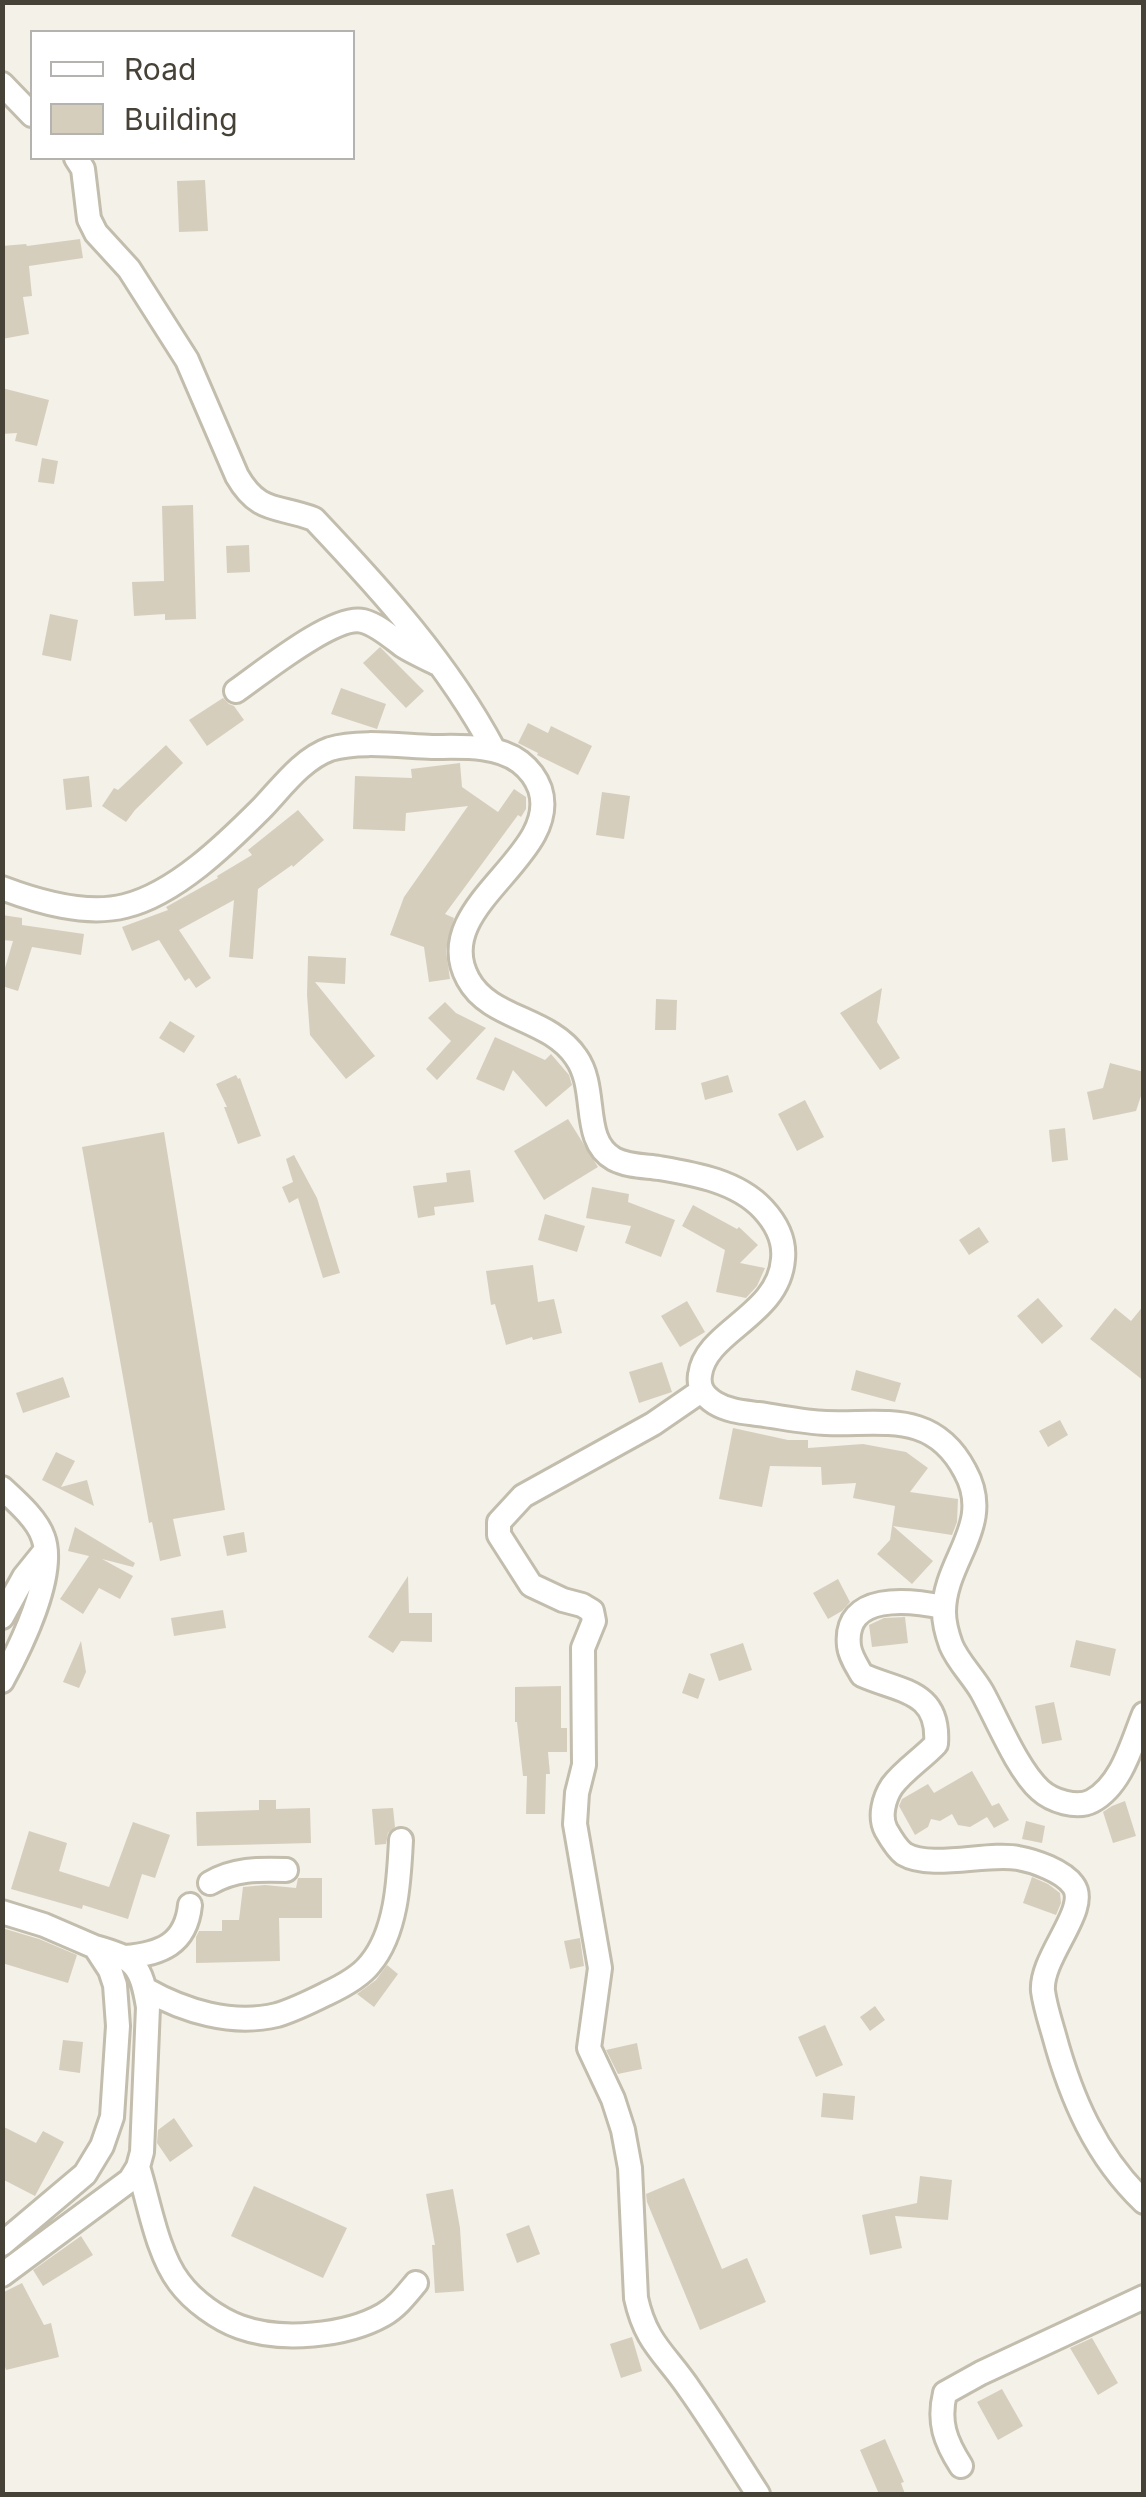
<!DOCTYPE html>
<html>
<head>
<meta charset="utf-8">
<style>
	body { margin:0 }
	#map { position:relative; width:1146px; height:2497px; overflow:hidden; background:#f4f1e8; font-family:Inter,sans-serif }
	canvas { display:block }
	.frame { position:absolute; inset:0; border:5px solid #474237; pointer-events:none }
	.legend { position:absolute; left:30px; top:30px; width:325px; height:130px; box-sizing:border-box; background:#fff; border:2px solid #b5b3af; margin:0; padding:12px 18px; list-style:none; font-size:30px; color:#474237 }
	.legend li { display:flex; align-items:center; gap:20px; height:50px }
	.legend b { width:50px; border:2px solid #b5b3af }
</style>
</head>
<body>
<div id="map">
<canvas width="1146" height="2497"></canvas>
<div class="frame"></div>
<ul class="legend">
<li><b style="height:12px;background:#fff"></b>Road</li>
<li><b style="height:28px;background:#d6cebd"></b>Building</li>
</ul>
</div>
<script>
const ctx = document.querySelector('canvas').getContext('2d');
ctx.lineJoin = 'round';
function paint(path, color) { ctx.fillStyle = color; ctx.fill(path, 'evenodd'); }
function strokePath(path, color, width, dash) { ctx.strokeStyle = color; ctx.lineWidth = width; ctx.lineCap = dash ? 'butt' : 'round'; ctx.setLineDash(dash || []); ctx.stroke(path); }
paint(new Path2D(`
	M205,180l3,51 -29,1 -2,-51z
	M80,239l3,19 -54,8 3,30 -9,1 6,37 -27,5v-93l24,-2 1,2z
	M2,388l47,12 -12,46 -22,-5 2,-8 -15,1z
	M42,458l16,3 -4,23 -16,-2z
	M193,505l3,114 -31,1v-6l-31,2 -2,-34 32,-1 -2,-75z
	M249,545l1,27 -23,1 -1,-27z
	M50,614l28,6 -7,41 -29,-6z
	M380,647l44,44 -18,17 -43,-45z
	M341,688l45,16 -9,25 -46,-15z
	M223,698l6,6 5,2 10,14 -37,26 -18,-26z
	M528,723l20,10 3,-7 41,20 -14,29 -41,-20 1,-2 -20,-10z
	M166,745l17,18 -48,47 -9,12 -24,-16 12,-18 4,2z
	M460,763l2,24 36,25 16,-23 12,8v12l-5,8 -3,-2 -73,99 9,4 -8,33 4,28 -21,3 -5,-35 -34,-12 14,-38 64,-91 -62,7 -1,18 -52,-2 2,-53 57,2 -1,-9z
	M89,776l3,31 -26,3 -3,-31z
	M602,792l28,4 -6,43 -28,-4z
	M298,810l26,30 -31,27 -1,-2 -34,24 -5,70 -24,-2 5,-57 -55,30 32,48 -15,10 -7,-10 -4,3 -26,-41 -27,11 -10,-24 46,-17 -2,-3 52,-29 -1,-2 35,-21 -4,-5z
	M2,915l20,3v7l62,9 -3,21 -49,-8 -14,44 -16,-5v-8l11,-37 -11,-1z
	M308,956l38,2 -1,26 -30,-2 60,74 -29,23 -36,-44 -3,-40z
	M882,988l-5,34 23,36 -20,12 -40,-57z
	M656,999l21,1 -1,30h-21z
	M445,1002l11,11 30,15 -49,52 -11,-11 25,-28 -23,-23z
	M170,1021l25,15 -11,17 -25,-15z
	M495,1037l50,23 6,-6 18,21 3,10 -26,22 -33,-37 -9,21 -28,-12z
	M1110,1063l34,9v15l-8,24 -43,9 -6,-28 16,-4z
	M236,1075l2,4 2,-1 21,58 -23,8 -14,-37h3l-11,-23z
	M728,1075l5,17 -28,8 -4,-17z
	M805,1100l19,37 -27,14 -19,-37z
	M568,1119l30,48 -54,33 -30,-49z
	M1065,1128l3,32 -16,2 -3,-32z
	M164,1132l61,378 -52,9 8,37 -21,5 -8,-39 -3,1 -67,-376z
	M294,1155l23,43 23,75 -17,5 -25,-80 -9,5 -7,-16 11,-5 -7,-23z
	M470,1170l4,32 -40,5 1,8 -17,3 -5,-32 34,-4 -1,-9z
	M592,1187l37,7 -1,8 47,18 -14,37 -36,-14 6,-17 -45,-8z
	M693,1205l44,24 2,-2 19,18 -18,18 25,5 -8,18 -11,12 -30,-6 9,-42 -43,-24z
	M545,1214l40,12 -8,26 -39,-12z
	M979,1227l10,15 -20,13 -10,-15z
	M533,1265l5,37 16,-3 8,34 -29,7 -1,-3 -26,8 -11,-41 -4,1 -5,-34z
	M1038,1298l25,28 -21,18 -25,-28z
	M687,1301l18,31 -25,15 -19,-31z
	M1144,1305v76l-54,-42 25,-31 16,13z
	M662,1362l10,30 -33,11 -10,-31z
	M856,1370l45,13 -6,19 -44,-12z
	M63,1377l7,20 -47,16 -7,-20z
	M1060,1420l8,15 -20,12 -9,-16z
	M733,1428l55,12h20v8l55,-4 43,8 22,16 -18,24 48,7 -1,23 -5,13 -59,-9 40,35 -21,23 -35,-30 13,-14 5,-34 -42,-8 3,-15 -34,2 -1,-18 -51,-1 -8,41 -43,-8z
	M56,1452l19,9 -14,26 26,-7 7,26 -52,-26z
	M75,1527l60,36 -2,4 -31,-8 31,17 -13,23 -21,-11 -16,26 -23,-15 29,-43 -21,-5z
	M244,1532l3,20 -20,4 -4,-20z
	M408,1576l1,37h23v29l-31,-1 -8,12 -25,-16z
	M838,1579l12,23 -8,9 -14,8 -15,-26z
	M223,1610l3,18 -52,8 -3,-18z
	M905,1617l3,26 -36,4 -3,-22 15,-7z
	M1076,1640l40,9 -6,27 -40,-9z
	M81,1641l5,31 -7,16 -16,-6z
	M743,1643l9,27 -33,11 -9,-27z
	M689,1673l16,6 -7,20 -16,-6z
	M561,1686v42h6v24h-19l2,22h-4l-1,40h-19l1,-38h-4l-6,-54h-2v-35z
	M1054,1702l8,38 -20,4 -7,-38z
	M972,1771l20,35 7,-3 10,17 -15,8 -7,-11 -17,10 -12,-2 -6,-11 -12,7 -9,-2 -3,8 -13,8 -16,-29 3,-7 26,-15 6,9z
	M259,1800h17v9l34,-1 1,35 -114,3 -1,-34 63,-2z
	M1125,1801l11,35 -23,7 -10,-31 9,-6z
	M393,1808l2,19 -7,6 -2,11 -11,1 -3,-36z
	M1026,1821l19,5 -3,17 -20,-4z
	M133,1822l37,13 -15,43 -13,-4 -14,45 -45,-14 -1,4 -71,-20 18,-58 38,12 -8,28 50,16z
	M1032,1877l16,7 12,9 1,10 -5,12 -33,-12z
	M298,1878h24v40h-43l1,43 -84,2v-26l3,-6h23v-11h17l4,-33 22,-2 31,3z
	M2,1928l37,11 38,16 -9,28 -66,-20z
	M580,1938l4,28 -14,3 -6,-28z
	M387,1965l11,9 -24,33 -17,-13 19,-14z
	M875,2006l10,14 -15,11 -10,-14z
	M825,2025l18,40 -27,12 -18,-40z
	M63,2040l20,2 -3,31 -21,-3z
	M637,2043l5,26 -24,5 -12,-24z
	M823,2093l32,3 -2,24 -32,-3z
	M174,2118l19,28 -23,16 -13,-19 1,-13z
	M2,2126l34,17 7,-12 21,11 -29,54 -33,-17z
	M920,2176l32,4 -4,40 -53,-4 7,32 -32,7 -8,-40 55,-12z
	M684,2178l38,91 25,-11 19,44 -66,28 -53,-128 -1,-8z
	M254,2186l93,42 -24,50 -92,-42z
	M453,2189l7,39 4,63 -29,2 -3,-48h3l-9,-51z
	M529,2225l11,29 -23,9 -11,-29z
	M81,2236l12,19 -50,31 -10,-16z
	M22,2283l22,42 7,-2 8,34 -53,13 -4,-12v-65z
	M632,2337l10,34 -21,7 -11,-34z
	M1092,2338l26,45 -20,12 -28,-47z
	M1002,2389l21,37 -25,14 -21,-38z
	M885,2439l19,43 -3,1 4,11h-26l-19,-44z`), '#d6cebd');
const minor = new Path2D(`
	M2,84l30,31
	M76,158l7,11 6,50 7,14 33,36 58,91 50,116c22,38 40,29 77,43 68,72 133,143 180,231
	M236,691c26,-18 98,-77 127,-70 15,4 28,16 40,25 11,7 23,12 35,18
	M2,888c37,14 84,28 123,18 50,-12 101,-62 137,-98 20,-21 40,-49 68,-59 29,-9 72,-3 102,-2 28,0 64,-3 88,15 9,7 16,16 20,27 22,68 -112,117 -72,190 22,41 81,38 108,78 23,32 4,83 38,102 13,7 31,7 45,9 35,6 78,13 104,41 13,14 22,30 20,50 -4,57 -78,72 -83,116 -2,13 4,21 15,28 13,8 28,9 43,11 23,3 45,8 68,9 57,2 107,-13 139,48 30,54 -21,89 -21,141 0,11 3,22 7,33 7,17 22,31 31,47 15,27 35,77 58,98 12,11 37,19 52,11 30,-16 40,-58 52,-87
	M701,1391l-48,33 -130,72 -24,26v13l32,50 32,15 19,5 10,6 2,10 -11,27 1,117 -7,28 -2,31 25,144 -11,80 24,51 10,31 7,38 6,130c10,46 30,56 54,92 24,34 46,70 68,104
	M2,1488c14,13 35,31 41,49 14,37 -23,111 -41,144
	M943,1607c-33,-7 -100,-15 -94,39 1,10 8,20 13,29 38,17 78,15 74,69 -13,14 -32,26 -44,42 -8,12 -13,31 -6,44 4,7 11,19 18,24 27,16 84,-2 114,4 17,3 45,13 55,27 18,23 -33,72 -30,106 2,15 7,30 11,44 17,63 42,121 90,167
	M2,1617l22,-40 21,-26
	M210,1883c24,-14 48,-14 76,-13
	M2,1912l42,13 51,22 15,23 5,15 3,41 -6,91 -10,29 -17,28 -83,70
	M125,1957c36,-3 61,-13 65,-52
	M145,1989c39,22 87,37 132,26 17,-5 33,-13 49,-21 15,-7 34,-17 44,-30 27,-32 29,-85 31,-124
	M138,2167c11,35 19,86 41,115 14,19 39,37 61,45 41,15 106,9 143,-12 14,-8 23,-20 33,-32
	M2,2275l128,-95 8,-13 4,-15 6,-145c-7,-42 -13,-49 -53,-60
	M961,2466c-16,-25 -23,-44 -16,-73l36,-20 163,-76`);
strokePath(minor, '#c2bdad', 28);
strokePath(minor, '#fff', 22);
</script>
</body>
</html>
